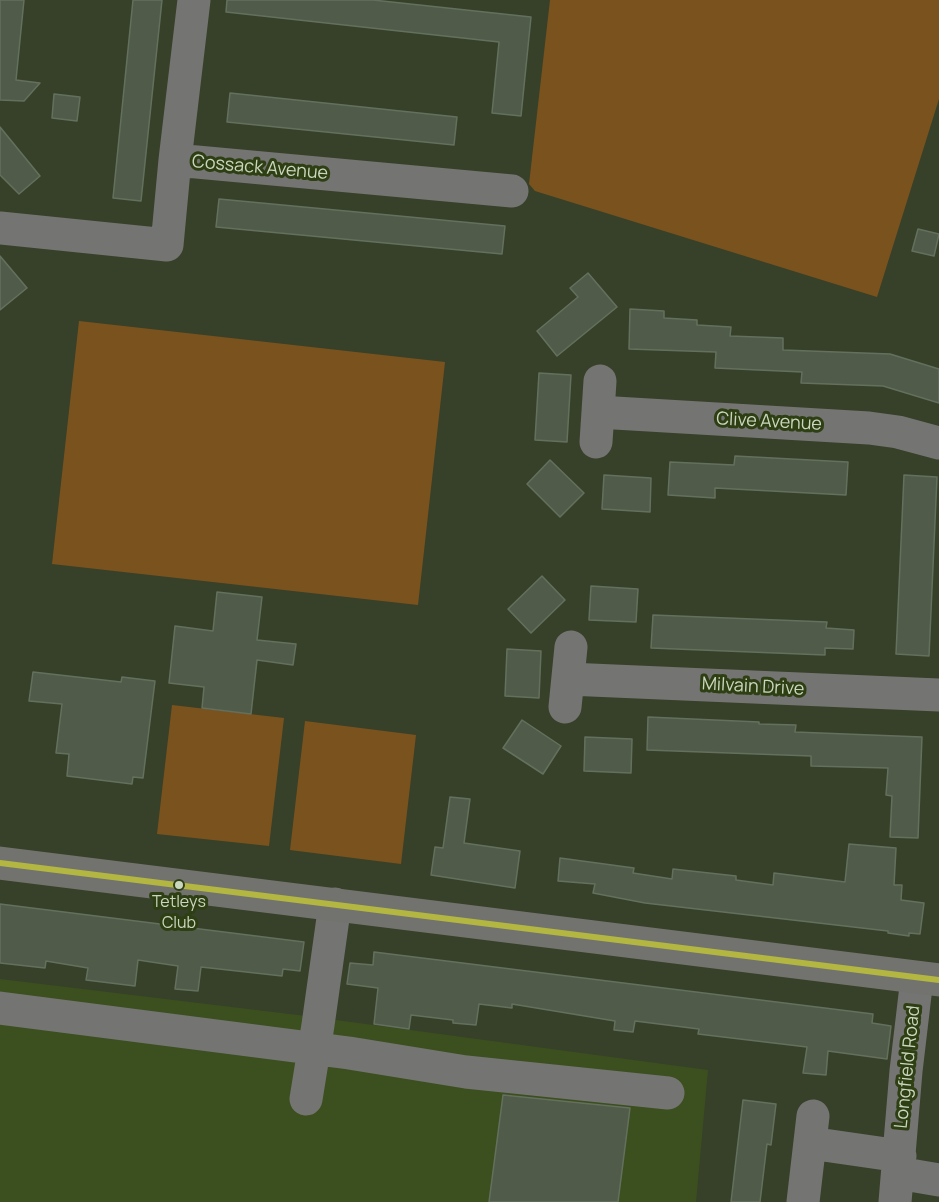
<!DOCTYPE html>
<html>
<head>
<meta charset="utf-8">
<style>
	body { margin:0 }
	canvas { display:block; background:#374028 }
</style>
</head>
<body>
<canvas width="939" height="1202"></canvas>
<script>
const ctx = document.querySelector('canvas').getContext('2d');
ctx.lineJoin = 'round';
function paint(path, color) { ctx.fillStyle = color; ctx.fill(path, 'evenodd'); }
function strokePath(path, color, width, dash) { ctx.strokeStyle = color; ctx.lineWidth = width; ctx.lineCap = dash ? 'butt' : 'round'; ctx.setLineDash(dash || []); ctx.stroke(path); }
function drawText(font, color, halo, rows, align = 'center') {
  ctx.font = font + ' Manrope,sans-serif'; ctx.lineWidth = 6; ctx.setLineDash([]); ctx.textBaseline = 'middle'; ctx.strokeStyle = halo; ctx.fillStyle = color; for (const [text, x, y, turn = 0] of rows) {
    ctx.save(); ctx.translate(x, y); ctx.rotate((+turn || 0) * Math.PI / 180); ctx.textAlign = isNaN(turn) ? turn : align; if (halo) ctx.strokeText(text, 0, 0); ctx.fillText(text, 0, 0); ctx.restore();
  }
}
paint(new Path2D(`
	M0,979l306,37 402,54 -12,132h-696z`), '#3c4f1f');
paint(new Path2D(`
	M550,0h389v99l-62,198 -342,-106 -6,-7z
	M79,321l366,41 -27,243 -366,-41z
	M172,705l112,13 -15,128 -112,-12z
	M305,721l111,14 -15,129 -111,-14z`), '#7a521d');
const building = new Path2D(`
	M0,0h24l-8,80 24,3 -16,18 -24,-1z
	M133,0h29l-21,201 -28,-3z
	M227,0h146l158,17 -10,99 -29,-3 7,-71 -273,-30z
	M230,93l227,24 -3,28 -227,-23z
	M54,94l26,3 -3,24 -25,-3z
	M0,127l40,49 -21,18 -19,-19z
	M219,199l286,27 -3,28 -286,-27z
	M918,229l21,5 -5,22 -22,-5z
	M0,256l27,32 -27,22z
	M588,273l29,34 -60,49 -20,-25 41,-34 -8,-9z
	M630,309l34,2v7l33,2v5l34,2 -1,9 53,2v12l107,4 49,15v34l-56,-17 -82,-3 1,-11 -87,-4 1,-16 -87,-3z
	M539,373l32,2 -4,67 -32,-2z
	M735,456l113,6 -2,33 -131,-7v10l-47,-3 2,-33 64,3z
	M550,460l34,33 -24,24 -33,-33z
	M604,475l47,3 -1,34 -48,-3z
	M904,475l33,2 -8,179 -33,-2z
	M542,576l23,24 -34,33 -23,-24z
	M591,586l47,3 -2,33 -47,-2z
	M217,592l45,5 -5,43 39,4 -3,21 -36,-5 -6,54 -49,-6 2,-21 -35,-4 6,-57 38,5z
	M653,615l174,7 -1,6 28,2 -1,19 -28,-1v7l-174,-7z
	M507,649l34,2 -2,47 -34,-2z
	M33,672l88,10 1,-5 33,4 -12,97 -10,-1 -1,7 -65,-8 2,-22 -13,-1 6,-49 -33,-3z
	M648,717l111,5v2l37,1 -1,7 127,5 -4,101 -28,-1 2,-41 -6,-1 2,-27 -77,-2v-10l-164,-6z
	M522,720l39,26 -18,28 -40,-26z
	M585,737l47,2 -1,34 -47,-2z
	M450,797l20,2 -6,44 56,8 -5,37 -84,-13 4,-28 8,1z
	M849,844l47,4 -2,37h8l-1,15 23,3 -4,31 -11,-1v3l-21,-3v-2l-243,-28 -52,-10 2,-9 -37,-3 2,-23 74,10 -1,5 39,6 1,-10 63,7v4l37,5 1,-12 71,9z
	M0,904l304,38 -4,29 -17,-2 -1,7 -81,-9 -3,24 -23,-2 3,-23 -40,-6 -3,26 -49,-6 2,-12 -42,-7 -1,7 -45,-5z
	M374,952l499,62 -1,9 19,3 -4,33 -59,-8 -2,24 -23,-2 4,-26 -109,-13 1,-5 -64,-8 -2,11 -19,-2 1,-9 -103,-17v4l-33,-4 -3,21 -23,-2v-3l-42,-5 -2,14 -35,-5 4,-36 -31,-4 3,-21 23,2z
	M503,1095l127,13 -12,94h-129z
	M743,1100l33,4 -5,41 -4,-1 -7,58h-29z`);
paint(building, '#505b4a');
strokePath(building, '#64705e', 1.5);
strokePath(new Path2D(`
	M175,160l19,-160
	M0,228l167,17 8,-85 337,31
	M598,412l271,16 29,4 41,11
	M596,442l4,-61
	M568,679l371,16
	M565,707l6,-60
	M0,1008l349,45 117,19 202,21
	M306,1099l12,-74 17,-121
	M810,1143l90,13
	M898,1173l41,7
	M803,1202l10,-86
	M895,1202l11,-131 11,-93`), '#747473', 33);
strokePath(new Path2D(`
	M0,863l939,117`), '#72736e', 33);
strokePath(new Path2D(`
	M0,863l939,117`), '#b3b742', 6);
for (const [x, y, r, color] of [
	[179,885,5,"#cbd6be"]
]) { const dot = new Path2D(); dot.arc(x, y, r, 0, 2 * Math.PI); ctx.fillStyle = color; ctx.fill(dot); strokePath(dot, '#2e3f13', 2); }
drawText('16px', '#cbd6be', '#2e3f13', [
	["Tetleys",179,903],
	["Club",179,924]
]);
drawText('18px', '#cbd6be', '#2e3f13', [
	["Cossack Avenue",260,168,5],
	["Clive Avenue",769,422,3],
	["Milvain Drive",753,687,3],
	["Longfield Road",908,1067,-84]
]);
</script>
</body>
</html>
